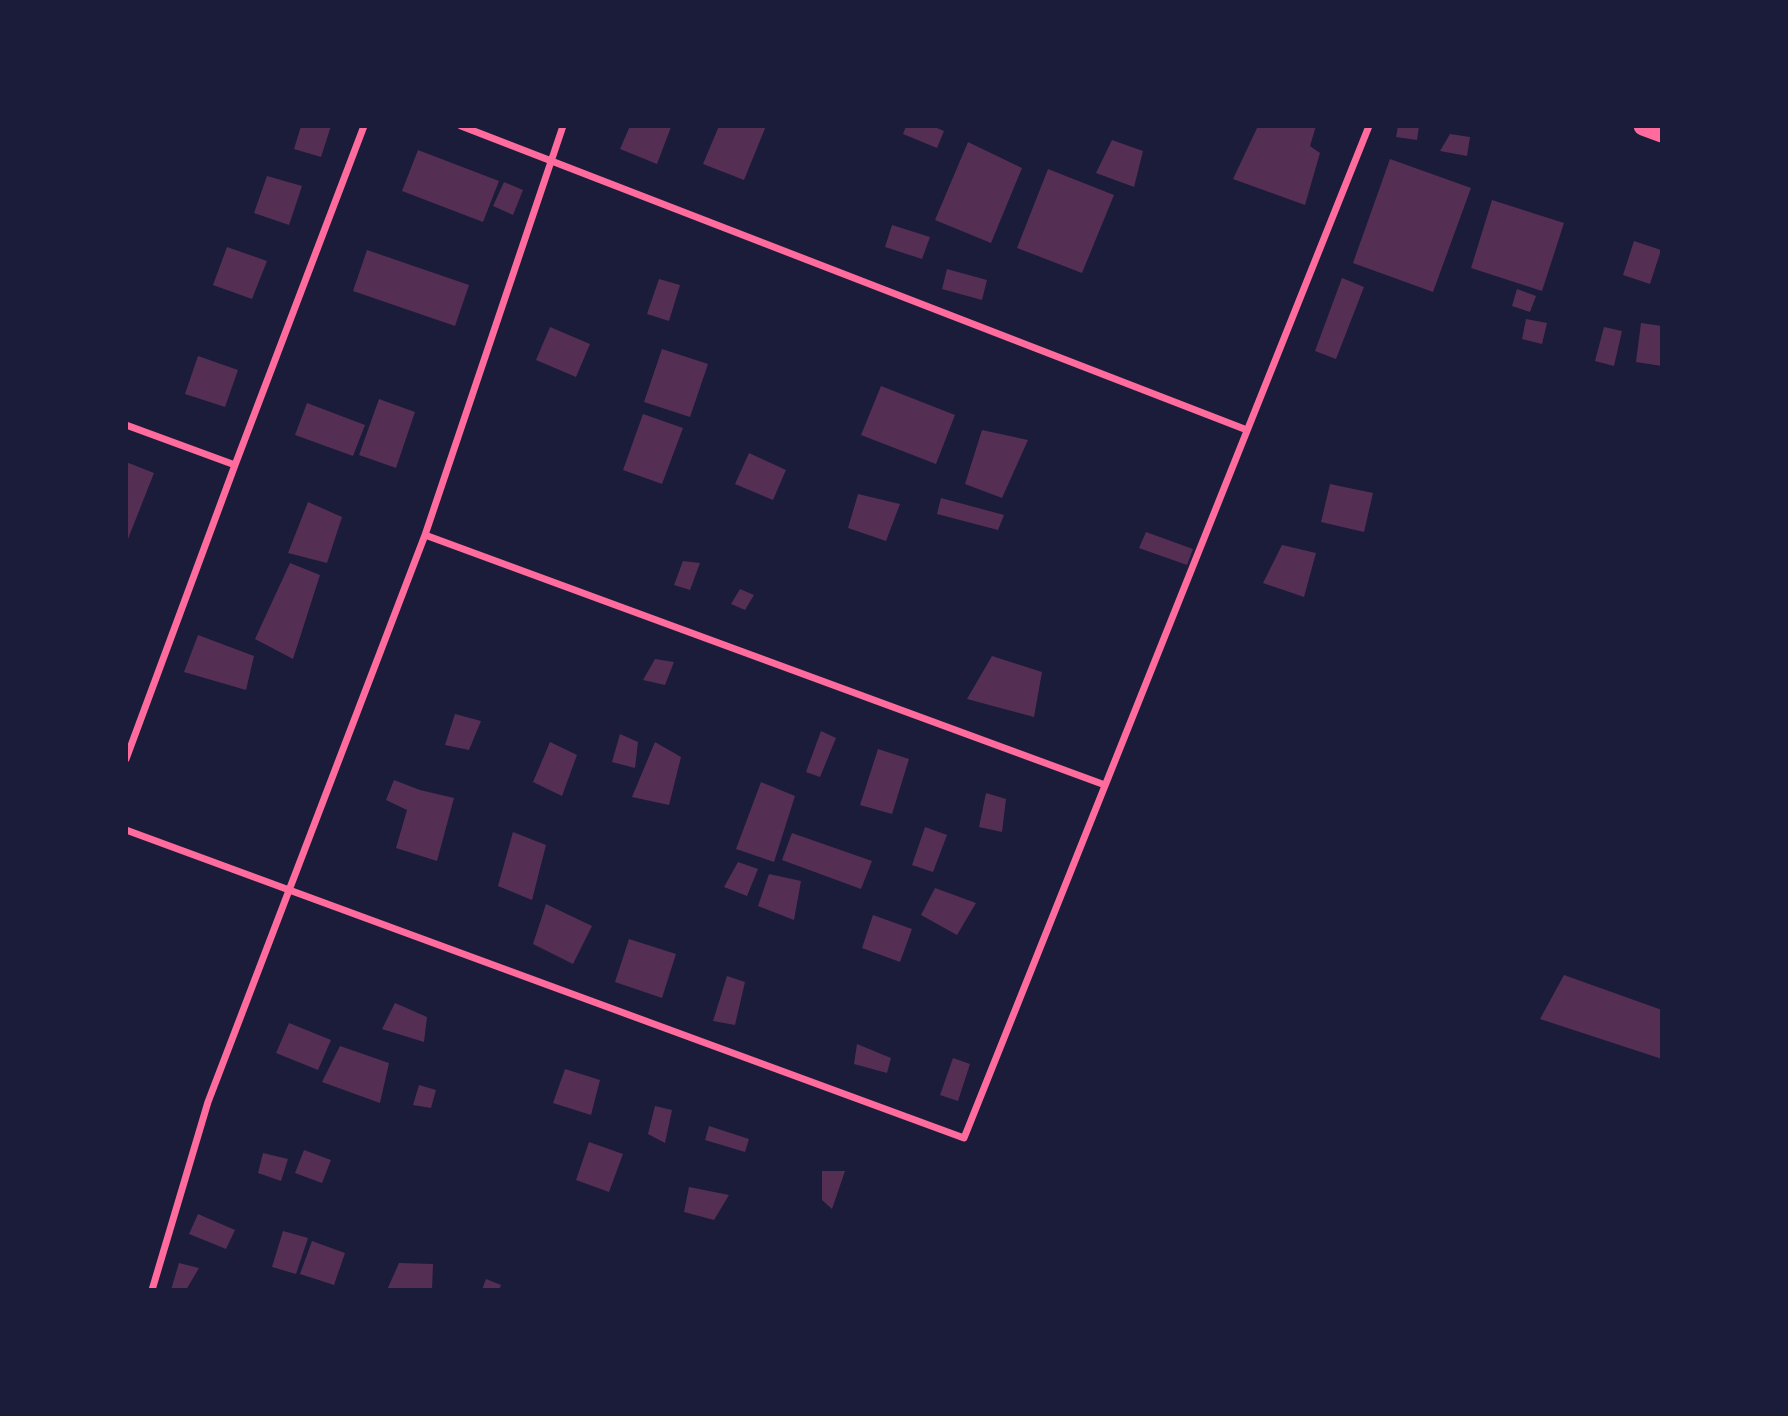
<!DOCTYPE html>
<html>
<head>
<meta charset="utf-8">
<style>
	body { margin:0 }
	#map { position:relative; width:1788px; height:1416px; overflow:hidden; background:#1b1b3a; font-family:"Fira Sans Condensed",sans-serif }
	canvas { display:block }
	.frame { position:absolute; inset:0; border:128px solid #1b1b3a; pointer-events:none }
</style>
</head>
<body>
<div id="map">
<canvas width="1788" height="1416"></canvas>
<div class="frame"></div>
</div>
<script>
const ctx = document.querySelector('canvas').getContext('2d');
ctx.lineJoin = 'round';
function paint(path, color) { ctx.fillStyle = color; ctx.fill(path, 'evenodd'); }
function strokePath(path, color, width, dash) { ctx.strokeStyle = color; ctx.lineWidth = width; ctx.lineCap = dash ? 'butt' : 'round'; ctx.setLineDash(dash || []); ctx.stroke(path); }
paint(new Path2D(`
	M301,126h30l-10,31 -27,-8z
	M630,126h38l3,1 -14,37 -37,-15z
	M719,126h47l-22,54 -41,-16z
	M906,126h26l12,5 -7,17 -34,-14z
	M1258,126h58l-6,20 10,7 -15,52 -72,-26z
	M1398,126h21l-2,14 -21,-3z
	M1450,134l20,3 -3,19 -27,-5z
	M1112,140l31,11 -9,36 -38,-14z
	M968,142l54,26 -31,75 -56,-23z
	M418,150l81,31 -16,41 -81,-31z
	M1390,159l81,29 -38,104 -80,-29z
	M1048,169l66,26 -32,78 -65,-25z
	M267,176l35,10 -13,39 -35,-12z
	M504,182l19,8 -10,25 -20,-9z
	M1492,200l72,23 -22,68 -71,-23z
	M892,225l38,12 -8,22 -37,-12z
	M1634,241l27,9 -11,34 -27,-9z
	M227,247l40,14 -15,38 -39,-14z
	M367,250l102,35 -14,41 -102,-35z
	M947,269l40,11 -5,20 -40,-11z
	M1342,278l22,9 -28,72 -21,-8z
	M659,279l21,6 -11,36 -22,-7z
	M1517,289l19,7 -6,16 -18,-6z
	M1526,319l21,4 -5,21 -20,-5z
	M1641,323l21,3v40l-26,-4z
	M550,327l40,17 -14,33 -40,-17z
	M1604,327l18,4 -8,35 -19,-5z
	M662,349l46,15 -18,53 -46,-15z
	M198,356l40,14 -13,37 -40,-13z
	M881,386l74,29 -19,49 -75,-29z
	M379,399l36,13 -19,56 -37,-13z
	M307,403l58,22 -12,31 -58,-21z
	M643,414l40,14 -21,56 -39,-14z
	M982,430l46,10 -26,58 -37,-14z
	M749,453l37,17 -13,30 -38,-16z
	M126,462l28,11 -28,71z
	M1330,484l43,9 -9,39 -43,-10z
	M858,494l42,10 -14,37 -38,-13z
	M941,498l63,17 -6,15 -61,-16z
	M308,502l34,15 -15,46 -39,-10z
	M1146,532l47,17 -6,16 -48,-17z
	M1282,545l34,8 -12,44 -41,-14z
	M683,561l17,2 -10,27 -16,-5z
	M290,563l30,12 -27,84 -38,-20z
	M740,589l14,6 -9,15 -14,-6z
	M198,635l56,21 -8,34 -62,-18z
	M992,656l50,16 -8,45 -67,-18z
	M655,659l19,3 -9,23 -22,-5z
	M455,714l26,7 -12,29 -24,-5z
	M821,731l15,7 -16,39 -14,-5z
	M620,734l18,8 -3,26 -23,-6z
	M550,742l27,13 -15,41 -29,-14z
	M655,742l26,15 -12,48 -37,-8z
	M878,749l31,10 -17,55 -32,-9z
	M394,780l26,10 34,8 -17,63 -41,-13 11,-38 -21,-10z
	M761,782l34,14 -21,66 -38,-13z
	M986,793l20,6 -4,33 -23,-5z
	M925,827l22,8 -14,37 -21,-7z
	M513,832l33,13 -14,55 -34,-14z
	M792,833l80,28 -11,28 -79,-29z
	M738,862l20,7 -11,27 -23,-9z
	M769,874l32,7 -7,39 -36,-14z
	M935,888l41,15 -19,32 -36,-20z
	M546,904l46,22 -19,38 -40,-20z
	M873,915l39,14 -12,33 -38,-14z
	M629,939l47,15 -14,44 -47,-16z
	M1564,975l98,35v49l-122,-40z
	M727,976l18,6 -10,43 -22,-4z
	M395,1003l32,14 -3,25 -42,-13z
	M289,1023l42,17 -13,30 -42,-17z
	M857,1044l34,14 -4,15 -33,-9z
	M340,1046l49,17 -9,40 -58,-21z
	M953,1058l17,6 -12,37 -18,-6z
	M565,1069l35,11 -9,35 -38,-12z
	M419,1085l17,5 -5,18 -18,-3z
	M655,1106l17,4 -7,33 -17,-9z
	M709,1126l40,13 -4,13 -40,-12z
	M589,1142l34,12 -14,38 -33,-12z
	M304,1150l27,10 -9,23 -27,-10z
	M263,1153l25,6 -7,22 -23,-8z
	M822,1171h23l-13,38 -10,-9z
	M689,1187l40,8 -15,25 -30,-8z
	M198,1214l37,16 -9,19 -37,-15z
	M283,1231l25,7 -12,36 -24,-7z
	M312,1241l33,12 -11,32 -34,-11z
	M179,1263l20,5 -13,22h-15z
	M399,1263l34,1 -1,26h-45z
	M486,1279l15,6 -2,5h-17z`), '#542f53');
strokePath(new Path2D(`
	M461,126l786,304
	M126,425l109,40
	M425,535l680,250
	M126,759l109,-294 129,-339
	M126,830l838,308 405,-1012
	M152,1290l56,-188 217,-567 138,-409`), '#ff6b9d', 7);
strokePath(new Path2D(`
	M1643,126l19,7`), '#ff6b9d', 19);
</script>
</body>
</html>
